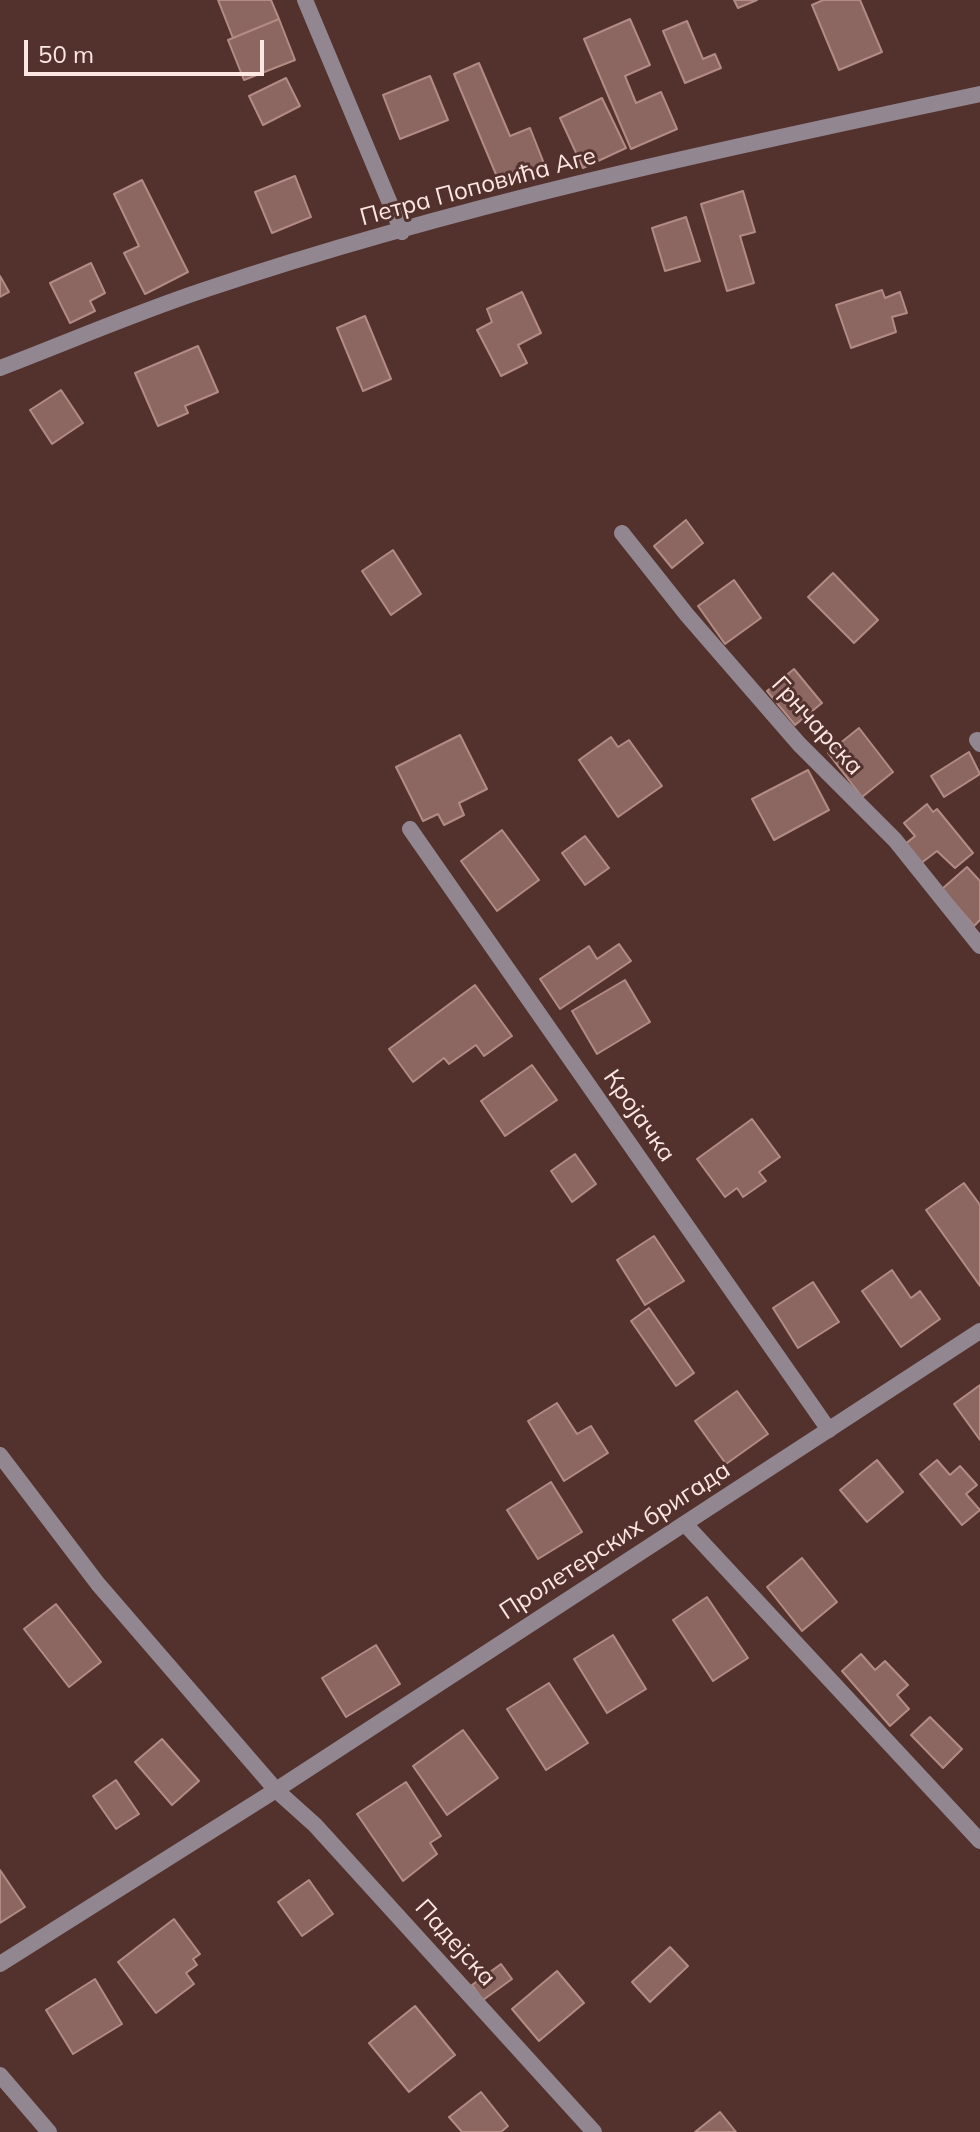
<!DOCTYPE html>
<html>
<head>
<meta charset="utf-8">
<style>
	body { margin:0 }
	#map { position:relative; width:980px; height:2132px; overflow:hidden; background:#53312c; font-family:Mulish,sans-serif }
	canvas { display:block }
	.scale { position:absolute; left:24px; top:40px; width:240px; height:36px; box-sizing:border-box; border:4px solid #fde7e3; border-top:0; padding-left:10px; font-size:24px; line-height:28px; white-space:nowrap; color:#fde7e3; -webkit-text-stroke:6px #53312c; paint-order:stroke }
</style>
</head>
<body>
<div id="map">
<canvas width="980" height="2132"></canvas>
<div class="scale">50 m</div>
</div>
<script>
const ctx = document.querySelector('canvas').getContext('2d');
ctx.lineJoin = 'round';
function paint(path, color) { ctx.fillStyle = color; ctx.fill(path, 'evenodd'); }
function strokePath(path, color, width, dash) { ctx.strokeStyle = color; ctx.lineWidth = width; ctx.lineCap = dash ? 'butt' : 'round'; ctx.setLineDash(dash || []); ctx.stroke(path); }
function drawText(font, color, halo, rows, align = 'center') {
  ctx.font = font + ' Mulish,sans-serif'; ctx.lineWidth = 6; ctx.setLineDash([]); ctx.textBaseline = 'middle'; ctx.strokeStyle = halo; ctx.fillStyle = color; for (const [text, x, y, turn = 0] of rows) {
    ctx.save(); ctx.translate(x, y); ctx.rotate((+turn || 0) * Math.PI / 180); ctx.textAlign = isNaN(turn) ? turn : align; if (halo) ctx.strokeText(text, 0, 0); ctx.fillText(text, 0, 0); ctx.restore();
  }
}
const building = new Path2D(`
	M218,0h53l8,19 -46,19z
	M734,0h23l-19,8z
	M823,0h37l22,52 -43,18 -27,-65z
	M279,19l16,41 -51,20 -16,-40z
	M630,19l20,46 -25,11 11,27 25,-11 16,37 -46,20 -47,-110z
	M687,21l16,38 12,-5 6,14 -36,15 -22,-52z
	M479,63l31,73 20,-8 15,38 -45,18 -46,-110z
	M430,76l18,44 -48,19 -17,-44z
	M286,78l14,28 -37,19 -14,-29z
	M602,98l24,50 -43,20 -23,-50z
	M295,176l16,41 -39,16 -17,-41z
	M142,180l46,92 -43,22 -21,-41 15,-7 -25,-52z
	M743,191l12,41 -15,4 14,47 -27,8 -26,-87z
	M686,217l14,44 -35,10 -13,-43z
	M91,263l14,30 -15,8 5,10 -25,12 -20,-40z
	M0,276l9,16 -9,5z
	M882,290l3,8 15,-6 7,21 -15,4 4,15 -45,16 -15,-43z
	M522,292l19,41 -23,12 9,18 -26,13 -24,-46 15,-8 -5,-13z
	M365,316l26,63 -28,12 -26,-63z
	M198,346l20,46 -33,14 3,7 -30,13 -23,-53z
	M61,390l22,33 -31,21 -22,-34z
	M686,520l17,23 -31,25 -18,-22z
	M393,550l28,44 -30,21 -29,-44z
	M833,573l45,47 -24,23 -46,-46z
	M734,580l27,38 -36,26 -27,-38z
	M794,669l28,34 -27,22 -28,-34z
	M859,728l34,44 -31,25 -34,-44z
	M460,735l27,54 -28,14 5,12 -20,10 -6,-11 -15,7 -27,-54z
	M611,737l7,10 11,-7 33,46 -44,31 -39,-57z
	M969,752l11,22 -36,23 -13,-21z
	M808,770l21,40 -55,30 -22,-41z
	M927,804l6,8 4,-3 36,44 -18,15 -18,-17 -17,13 -16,-19 11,-9 -11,-13z
	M502,830l37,50 -42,31 -36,-50z
	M585,836l24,32 -24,17 -23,-32z
	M967,867l13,14v39l-6,6 -32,-37z
	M619,944l12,17 -71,48 -20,-30 49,-33 8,13z
	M625,980l25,42 -53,32 -25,-43z
	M475,985l37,51 -28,20 -8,-11 -27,19 -5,-6 -31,24 -24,-33z
	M532,1065l25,35 -52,36 -24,-35z
	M752,1119l28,38 -21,15 7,9 -23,16 -6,-9 -12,9 -28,-38z
	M575,1154l21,30 -24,18 -21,-31z
	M964,1183l16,22v81l-54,-76z
	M654,1236l30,45 -39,24 -28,-45z
	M892,1270l19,28 9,-7 20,28 -39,28 -39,-56z
	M813,1282l26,40 -41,26 -25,-40z
	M649,1308l45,65 -18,13 -45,-65z
	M980,1385v55l-26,-36z
	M737,1391l31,43 -42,30 -31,-43z
	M557,1403l20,31 14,-8 17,27 -44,28 -36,-60z
	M877,1460l26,32 -36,30 -27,-32z
	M937,1460l13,15 10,-9 17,19 -11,9 14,16 -18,15 -42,-51z
	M551,1482l31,50 -44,27 -31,-49z
	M802,1558l35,44 -35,29 -35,-44z
	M707,1597l41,61 -35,23 -40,-61z
	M56,1604l45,58 -32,25 -45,-58z
	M613,1635l33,54 -39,24 -33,-54z
	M376,1645l24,39 -54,33 -24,-39z
	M861,1654l14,16 10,-9 23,24 -11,10 12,14 -19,17 -48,-55z
	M549,1683l39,60 -42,27 -39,-61z
	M930,1717l32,32 -19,19 -32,-33z
	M463,1730l35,48 -51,37 -34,-49z
	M162,1739l37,42 -27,24 -37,-43z
	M116,1780l23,34 -23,15 -23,-33z
	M406,1782l35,54 -11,7 7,11 -34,27 -46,-67z
	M0,1870l25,37 -25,16z
	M309,1880l24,34 -31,22 -24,-34z
	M174,1919l26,35 -7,5 4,6 -11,8 8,11 -38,29 -38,-51z
	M670,1947l18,19 -38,36 -18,-20z
	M501,1964l11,15 -29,21 -11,-15z
	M557,1971l27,32 -45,38 -27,-32z
	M95,1979l27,45 -49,30 -27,-44z
	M415,2006l40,49 -46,37 -40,-49z
	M481,2092l27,34 -7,6h-39l-13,-15z
	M720,2112l16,20h-41z`);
paint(building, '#8c6661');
strokePath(building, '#b38b85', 2);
strokePath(new Path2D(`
	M305,0l97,232
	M0,368c68,-26 135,-55 204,-78 252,-85 516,-141 776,-196
	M622,533l65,82 112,129 96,96 85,106
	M977,740l3,4
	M410,829l419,601
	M0,1455l98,129 178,206 39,35 279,307
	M685,1524l295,317
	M0,2075l49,57`), '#928691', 16);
strokePath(new Path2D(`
	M0,1964l276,-174 704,-459`), '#928691', 16);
drawText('24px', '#fde7e3', '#53312c', [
	["Петра Поповића Аге",478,187,-15],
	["Грнчарска",817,726,48],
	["Кројачка",639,1116,55],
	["Пролетерских бригада",615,1541,-33],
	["Падејска",455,1943,48]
]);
</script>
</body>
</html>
